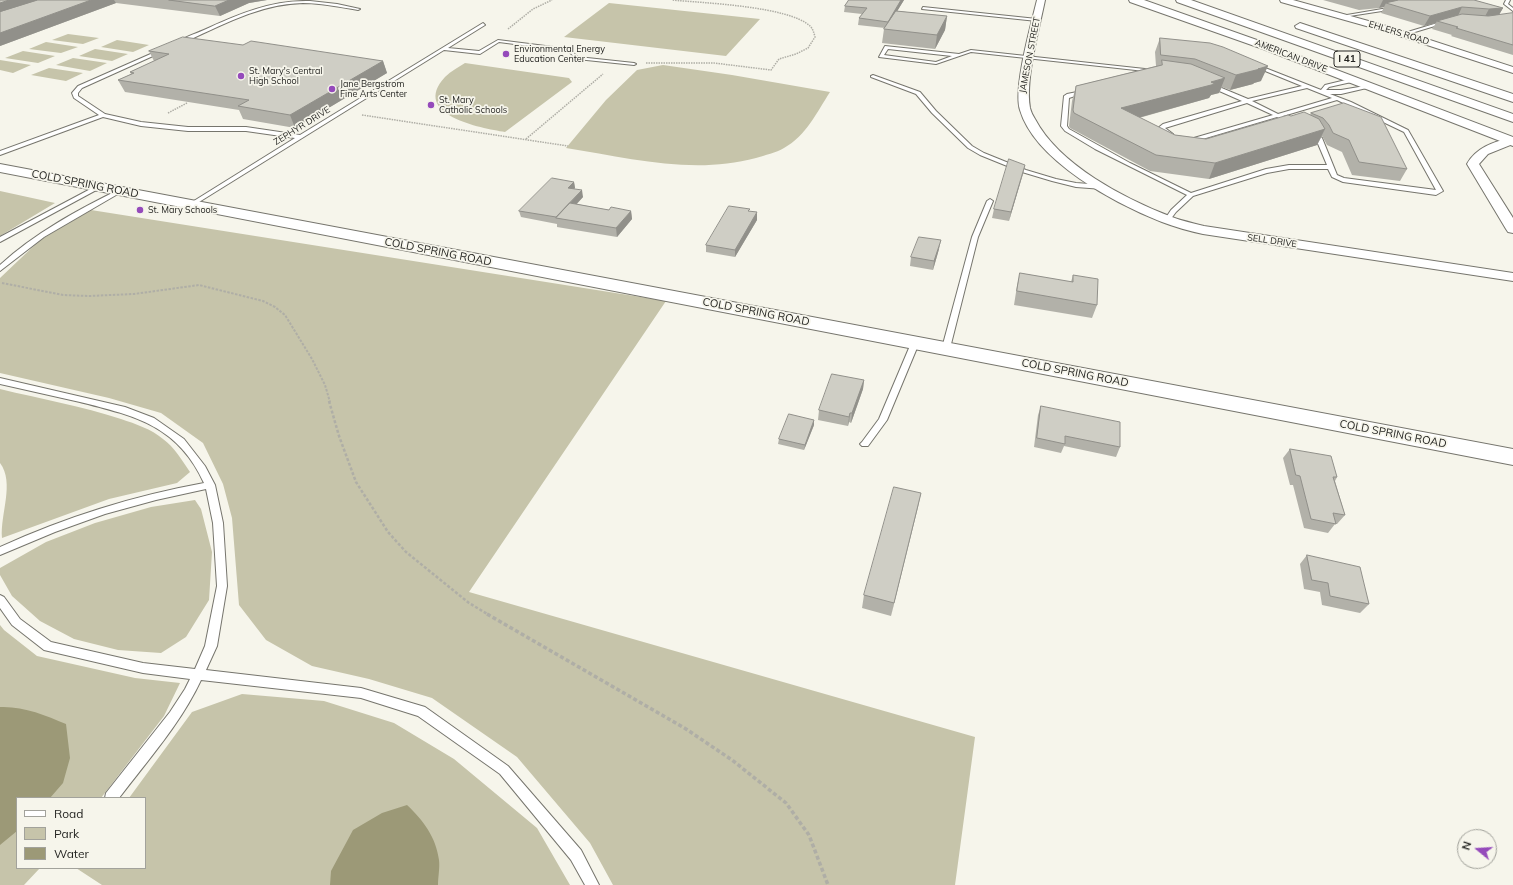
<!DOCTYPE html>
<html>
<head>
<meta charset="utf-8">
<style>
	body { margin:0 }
	#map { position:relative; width:1513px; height:885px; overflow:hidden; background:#f6f5eb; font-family:Mulish,sans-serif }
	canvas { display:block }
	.legend { position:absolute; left:16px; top:797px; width:130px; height:72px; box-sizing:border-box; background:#f6f5eb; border:1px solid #a2a29b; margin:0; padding:5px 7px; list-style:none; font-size:12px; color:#252522 }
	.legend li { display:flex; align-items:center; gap:8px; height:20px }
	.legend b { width:20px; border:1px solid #a2a29b }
	.north { position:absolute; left:1457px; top:829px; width:40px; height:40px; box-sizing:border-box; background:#f6f5eb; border:1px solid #a2a29b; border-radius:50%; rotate:288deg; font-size:11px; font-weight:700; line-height:16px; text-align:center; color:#252522 }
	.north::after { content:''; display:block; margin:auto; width:14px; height:18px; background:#954abb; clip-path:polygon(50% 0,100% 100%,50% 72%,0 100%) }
</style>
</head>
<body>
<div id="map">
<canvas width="1513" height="885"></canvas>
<ul class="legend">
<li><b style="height:5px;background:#fff"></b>Road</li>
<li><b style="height:11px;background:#c6c4aa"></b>Park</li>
<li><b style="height:11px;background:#9c9977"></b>Water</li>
</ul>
<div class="north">N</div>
</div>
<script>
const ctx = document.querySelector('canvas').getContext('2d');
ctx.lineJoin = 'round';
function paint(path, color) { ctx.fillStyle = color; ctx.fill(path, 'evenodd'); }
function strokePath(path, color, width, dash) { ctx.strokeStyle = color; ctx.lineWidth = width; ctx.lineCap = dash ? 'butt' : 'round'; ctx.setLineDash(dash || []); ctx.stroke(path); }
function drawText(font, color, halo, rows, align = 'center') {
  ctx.font = font + ' Mulish,sans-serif'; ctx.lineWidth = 3.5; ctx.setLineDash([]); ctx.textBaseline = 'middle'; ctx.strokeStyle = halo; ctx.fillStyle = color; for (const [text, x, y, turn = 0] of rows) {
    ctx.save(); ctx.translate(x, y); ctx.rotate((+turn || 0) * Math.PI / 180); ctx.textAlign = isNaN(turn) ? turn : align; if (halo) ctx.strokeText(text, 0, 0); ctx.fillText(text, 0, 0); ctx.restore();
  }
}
paint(new Path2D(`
	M609,3l151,16 -34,37 -162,-19z
	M68,34l31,4 -16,6 -31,-4z
	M117,40l32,5 -16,7 -32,-5z
	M46,42l32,5 -17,6 -32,-4z
	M95,49l33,5 -16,7 -33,-5z
	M23,51l32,5 -17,7 -33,-5z
	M73,58l34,5 -17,8 -34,-6z
	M0,60l31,5 -18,8 -13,-3z
	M465,63l104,15 3,4 -67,50c-24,-4 -95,-17 -60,-55 6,-6 14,-10 20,-14z
	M663,65l69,10 98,17c-13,20 -24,44 -46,56 -8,5 -19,7 -28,10 -63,17 -127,0 -190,-10l40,-48 31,-30z
	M49,68l34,5 -17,8 -35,-6z
	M0,191l55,12 -55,33z
	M91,210l575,91 -197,291 506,145 -20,148h-342l-23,-42 -73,-86 -85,-59 -63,-19 -57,-13 -46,-26 -27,-35 -7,-87 -9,-34 -20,-41 -42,-30 -52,-15 -109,-25v-95l40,-38z
	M0,389c41,10 82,17 121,30 15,5 30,10 42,20 11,8 19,21 27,33l-13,11 -68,16 -107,39c-2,-24 13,-55 -2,-75z
	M195,500l6,9 11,43 -3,48 -23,37 -25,16 -43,-3 -44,-11 -34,-18 -28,-25 -12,-21v-7l46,-26 49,-19 56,-16z
	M0,625l4,5 33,26 98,22 45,5 -16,33 -63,82h-84v70h23l-16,17h-24z
	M242,694l82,7 70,22 60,36 83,69 33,57h-468l-26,-17h69v-70h-16l63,-86z`), '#c6c4aa');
paint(new Path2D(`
	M0,707c23,-1 45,8 66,17l4,34 -7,25 -13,15h-33v33l-17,14z
	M407,805c16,15 29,32 32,55 1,8 -1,17 -1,25h-108l1,-14 22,-41 29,-17z`), '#9c9977');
const service = new Path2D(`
	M1506,0h4l-2,4 5,4v3l-9,-7z
	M310,1l27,3 23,5 -2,1c-18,-3 -37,-7 -55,-7 -44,1 -83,23 -122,41l-4,-1c7,-6 18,-9 27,-13 34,-16 68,-30 106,-29z
	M923,7l114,12 2,1 -2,1 -115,-12z
	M1394,7l1,2 -52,8 -2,-1z
	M1444,21l4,1 -43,13 -4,-1z
	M483,23l2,2 -37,23 31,3 19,-11 71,9 9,8 56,6 2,1 -2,1 -57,-6 -9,-8 -69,-9 -19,12 -36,-4 -253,157 -3,-2 1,-1 106,-66 -49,-7h-58l-47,-5 -38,-9 -103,38v-4l99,-36 -25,-17 -2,-5 6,-7 84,-37 2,1v1l-82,37 -4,5v3l27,18 36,8 47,5h58l54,8z
	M885,46l74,8 12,-4 183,20 2,1 -2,1 -183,-20 -35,12 -57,-7zM888,49l64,7 -16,6 -52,-7z
	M1255,64l66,26 4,-5 29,-7 2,1v2l-27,6 -3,3h15l30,-5v2l-30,7h-11l21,8 57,28 35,61 -7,4 -93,-13 -11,-5 -4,-8h-39l-22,4 -74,23 -17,16 -6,8 -2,1 -3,-2 6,-9 16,-15 -92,-46 -30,-18 -4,-5 3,-30 3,-2 20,-4v2l-18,6 -2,28 2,3 61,34 61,30 75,-24 23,-4h38l-11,-26 -7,-8 3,-2 10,9 15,37 7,3 92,12 -32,-58 -67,-32 -54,16 10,5v2h-4l-12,-6 -88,26 -2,-1v-2l86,-25 -26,-12 -82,25 8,6v2h-4l-11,-8 5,-4 79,-23 -34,-15v-2h4l36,15 54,-13 -49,-20v-1zM1307,88l25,10 -54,16 -26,-13z
	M873,75l47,17 16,19 36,35 12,7 42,17 30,9 20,4 27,2 3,2 -3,2 -27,-2 -24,-6 -30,-9 -42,-17 -12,-7 -36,-35 -16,-19 -45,-17v-1z
	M98,185l3,2 -1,1 -100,54v-5z
	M118,190l5,1 -79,46 -44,34v-6c35,-32 76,-54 118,-75z
	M990,199l3,2 -15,36 -28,111 -1,2h-6l-1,-2 30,-111 15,-36z
	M912,341h3l4,2 -32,77 -19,26h-6l-2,-2 2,-2 17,-23z
	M0,378l125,29 29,11 30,21 21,27 10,19 8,38 4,63 -10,60 -11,24 155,18 64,19 83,59 73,84 18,35h-14l-14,-25 -71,-86 -82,-58 -57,-18 -160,-18c-20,43 -53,80 -82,118h-14l1,-5 64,-81 15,-23 5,-10 -47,-6 -99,-23 -32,-25 -12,-17v-13l4,2 16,22 31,23 92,21 52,6 10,-23 12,-60 -4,-63 -7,-34 -50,11 -51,14 -50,18 -55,23v-8c66,-30 133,-51 204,-64 -26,-57 -68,-67 -124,-81 -27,-6 -53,-12 -80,-18z`);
const minor = new Path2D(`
	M1037,0h8c-6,30 -20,79 -15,108 1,4 3,8 5,11 24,46 90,80 137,98 10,4 21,6 32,9l309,47v8l-310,-47c-14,-3 -28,-7 -41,-12 -46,-18 -127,-61 -142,-112 -7,-22 11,-85 17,-110z
	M1280,0h13l97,27 123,40v6l-129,-42 -103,-29z
	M1510,138h3v6l-25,10 -9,10 34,54v15l-5,-1 -2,-3 -39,-65c9,-16 26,-22 43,-26z`);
const tertiary = new Path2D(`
	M1129,0h15l127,45 242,92v9l-250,-97 -133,-47z
	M0,164l1513,285v16l-1513,-293z`);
const motorway = new Path2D(`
	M1176,0h15l322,114v8l-336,-120z
	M1300,23l213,71v8l-217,-74 -1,-2z`);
strokePath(service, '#76756d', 2);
strokePath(minor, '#76756d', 2);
strokePath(tertiary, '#76756d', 2);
strokePath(motorway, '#76756d', 2);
strokePath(new Path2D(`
	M508,29l25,-20 19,-9
	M646,63h68l57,7 8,-11 17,-5 12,-6 7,-11c-1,-4 -2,-8 -5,-11 -22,-20 -107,-23 -138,-26
	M168,113l19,-10
	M362,115l206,31
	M526,139l77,-65`), '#afaea6', 1.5, [1.5, 1]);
strokePath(new Path2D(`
	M2,283l61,12 26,1 45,-2 65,-9 64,16 12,6 10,8 27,44 13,26 5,17`), '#afaea6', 2, [2.5, 1.5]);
strokePath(new Path2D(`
	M329,401l10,35 17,46 32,50 18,20 63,51 20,12`), '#afaea6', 2.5, [3, 2]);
strokePath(new Path2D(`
	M487,614l199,115 46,31 54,43 23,32 19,50`), '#afaea6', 3.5, [4, 2.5]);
paint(service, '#fff');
paint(minor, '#fff');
paint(tertiary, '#fff');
paint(motorway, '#fff');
paint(new Path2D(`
	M0,0h267l-18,3 -29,13 -104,-13 -116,43z
	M849,0h55l-7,11 50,5 -2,14 -10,19 -53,-6 2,-14 1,-1 -27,-3 1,-7 3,-4 -18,-2 1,-6z
	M1323,0h151l29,8 -4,7 14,-2v42l-62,-19 1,-1 -20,-6 4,-6 -12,3 -43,-13 3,-6 -5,1 -20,2z
	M1160,38l101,43 -7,2 -1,1 -23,6 -8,-3 -3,6 -8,2 -2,3 -70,20 36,17 31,4 85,-23 19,-1 1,-2 33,-10 63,66 -7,12 -48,-6 -10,-23 -15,-7 -5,-9 -5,9 -108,34 -59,-8 -80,-43 -1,-2 3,-25 4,-15 80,-20 -1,-14z
	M243,45l140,16 4,12 -92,55 -52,-9 -4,-9 -114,-18 -7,-12 13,-6 -1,-2 24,-11 -5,-10z
	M1025,165l-16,56 -17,-3 2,-9z
	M574,182l1,6 -1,1 9,8 -6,7 32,6 22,1 1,8 -15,18 -60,-10v-3l-36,-7 -2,-6z
	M750,211l7,9 -22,37 -29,-5v-7z
	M939,249l-6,21 -23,-4 1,-9z
	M1020,273l51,9 2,-7 24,30 -5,13 -78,-13 3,-19z
	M864,380l-1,9 -12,34 -2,-1 -1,4 -30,-6 1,-10z
	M1041,406l79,41 -4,10 -52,-11 -3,7 -27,-6 4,-32z
	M814,425l-10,25 -26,-6 1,-5z
	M1290,449l47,28 -2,4 10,34 -8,9h-2l-7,9 -24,-5 -11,-43h-3l-7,-27z
	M921,493l-30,123 -29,-8 2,-13z
	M1307,555l62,49 -9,9 -38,-8 -2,-13 -16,-3 -4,-25z`), '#b2b1a9');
paint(new Path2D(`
	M9,0h35l-44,15v-12z
	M91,0h23l2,3 -116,43v-13z
	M229,0h38l-18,3 -29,13 -5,-10z
	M901,0h3l-17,28 1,-6z
	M1383,0h32l-29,3 -2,4 -5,1z
	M1462,7l-5,11 -20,3 -1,2 -12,3 6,-10z
	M1503,8l-6,10 -14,2 6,-11z
	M947,16l-2,14 -10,19 2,-14z
	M383,61l4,12 -92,55 -5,-13z
	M1268,66l-7,15 -7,2 -1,1 -23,6 6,-15z
	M1225,78l-6,15 -8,2 -2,3 -93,26 5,-16z
	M1325,129l-8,16 -108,34 6,-16z
	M1025,165l-2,9 -14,47 2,-9z
	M574,182l1,6 -6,6 -1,-6z
	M582,190l1,7 -21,22 -6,-1z
	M631,211l1,8 -15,18 -1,-9z
	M757,212v8l-22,37v-7z
	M941,240l-2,9 -6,21 1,-9z
	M864,380l-1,9 -12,34 1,-10z
	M850,413l-1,9 -1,4 1,-9z
	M814,420v5l-10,25 1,-5z
	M921,493l-3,14 -27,109 3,-13z`), '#91908a');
const building = new Path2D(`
	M0,0h9l-9,3z
	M38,0h53l-91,33v-21z
	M169,0h60l-14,6z
	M849,0h52l-13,22 -29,-4 8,-10 -22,-2z
	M1399,0h75l29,8 -14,1 -27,-2 -32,9 -44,-13z
	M896,11l51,5 -10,19 -53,-6z
	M1513,13v32l-57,-17 2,-1 -21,-6 25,-7 26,2z
	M183,37l60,8 8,-4 132,20 -93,54 -52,-9 11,-6 -131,-20 16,-7 -4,-1 39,-18 -20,-3z
	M1160,38l50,5 13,4 45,19 -10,3h2l-24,6 -41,-16 -34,-4z
	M1162,60l29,4 34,14 -14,4 4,2 -94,24 54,27 31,4 82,-24 3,1 13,-4 15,7 6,10 -110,34 -59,-8 -82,-42 -1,-3 3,-24 86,-21z
	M1344,103l37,14 26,52 -48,-7 -10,-22 -16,-7 -4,-8 -6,-7 -12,-5z
	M1009,159l16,6 -14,47 -17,-3z
	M552,178l22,4 -6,6 14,2 -26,27 -37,-6z
	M570,203l39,7 2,-3 20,4 -15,17 -60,-10z
	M729,206l21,3 -2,2 9,1 -22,38 -29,-5z
	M919,237l22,3 -7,21 -23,-4z
	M1020,273l53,9v-7l25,4 -1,26 -80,-14z
	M832,374l32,6 -12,33h-2l-1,4 -30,-7z
	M1041,406l79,16v25l-55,-11v8l-28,-6z
	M789,414l25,6 -9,25 -26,-6z
	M1290,449l41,7 6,21h-4l12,38 -12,-2 3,11 -25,-5 -11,-43 -4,-1z
	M894,487l27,6 -27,110 -30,-8z
	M1307,555l53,12 9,37 -39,-8 -2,-13 -16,-3z`);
paint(building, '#cfcec5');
strokePath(building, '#91908a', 1);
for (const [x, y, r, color] of [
	[506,54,4,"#954abb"],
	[241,76,4,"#954abb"],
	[332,89,4,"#954abb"],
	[431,105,4,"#954abb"],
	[140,210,4,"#954abb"]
]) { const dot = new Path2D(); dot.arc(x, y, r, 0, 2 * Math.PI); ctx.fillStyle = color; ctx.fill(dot); strokePath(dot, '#f6f5eb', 1.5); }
drawText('9px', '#252522', '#f6f5eb', [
	["EHLERS ROAD",1399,33,17],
	["JAMESON STREET",1030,55,-79],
	["AMERICAN DRIVE",1291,56,21],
	["ZEPHYR DRIVE",302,126,-32],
	["SELL DRIVE",1272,241,8]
]);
drawText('9px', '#252522', '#f6f5eb', [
	["Environmental Energy",514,49],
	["Education Center",514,59],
	["St. Mary's Central",249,71],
	["High School",249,81],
	["Jane Bergstrom",340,84],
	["Fine Arts Center",340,94],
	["St. Mary",439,100],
	["Catholic Schools",439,110],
	["St. Mary Schools",148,210]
], 'left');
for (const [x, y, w] of [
	[1347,59,26]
]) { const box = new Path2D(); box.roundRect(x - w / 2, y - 8, w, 16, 3); ctx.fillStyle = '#f6f5eb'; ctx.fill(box); strokePath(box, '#252522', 1); }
drawText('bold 10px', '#252522', null, [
	["I 41",1347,59]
]);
drawText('11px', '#252522', '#f6f5eb', [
	["COLD SPRING ROAD",85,184,11],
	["COLD SPRING ROAD",438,252,11],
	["COLD SPRING ROAD",756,312,11],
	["COLD SPRING ROAD",1075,373,11],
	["COLD SPRING ROAD",1393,434,11]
]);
</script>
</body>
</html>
